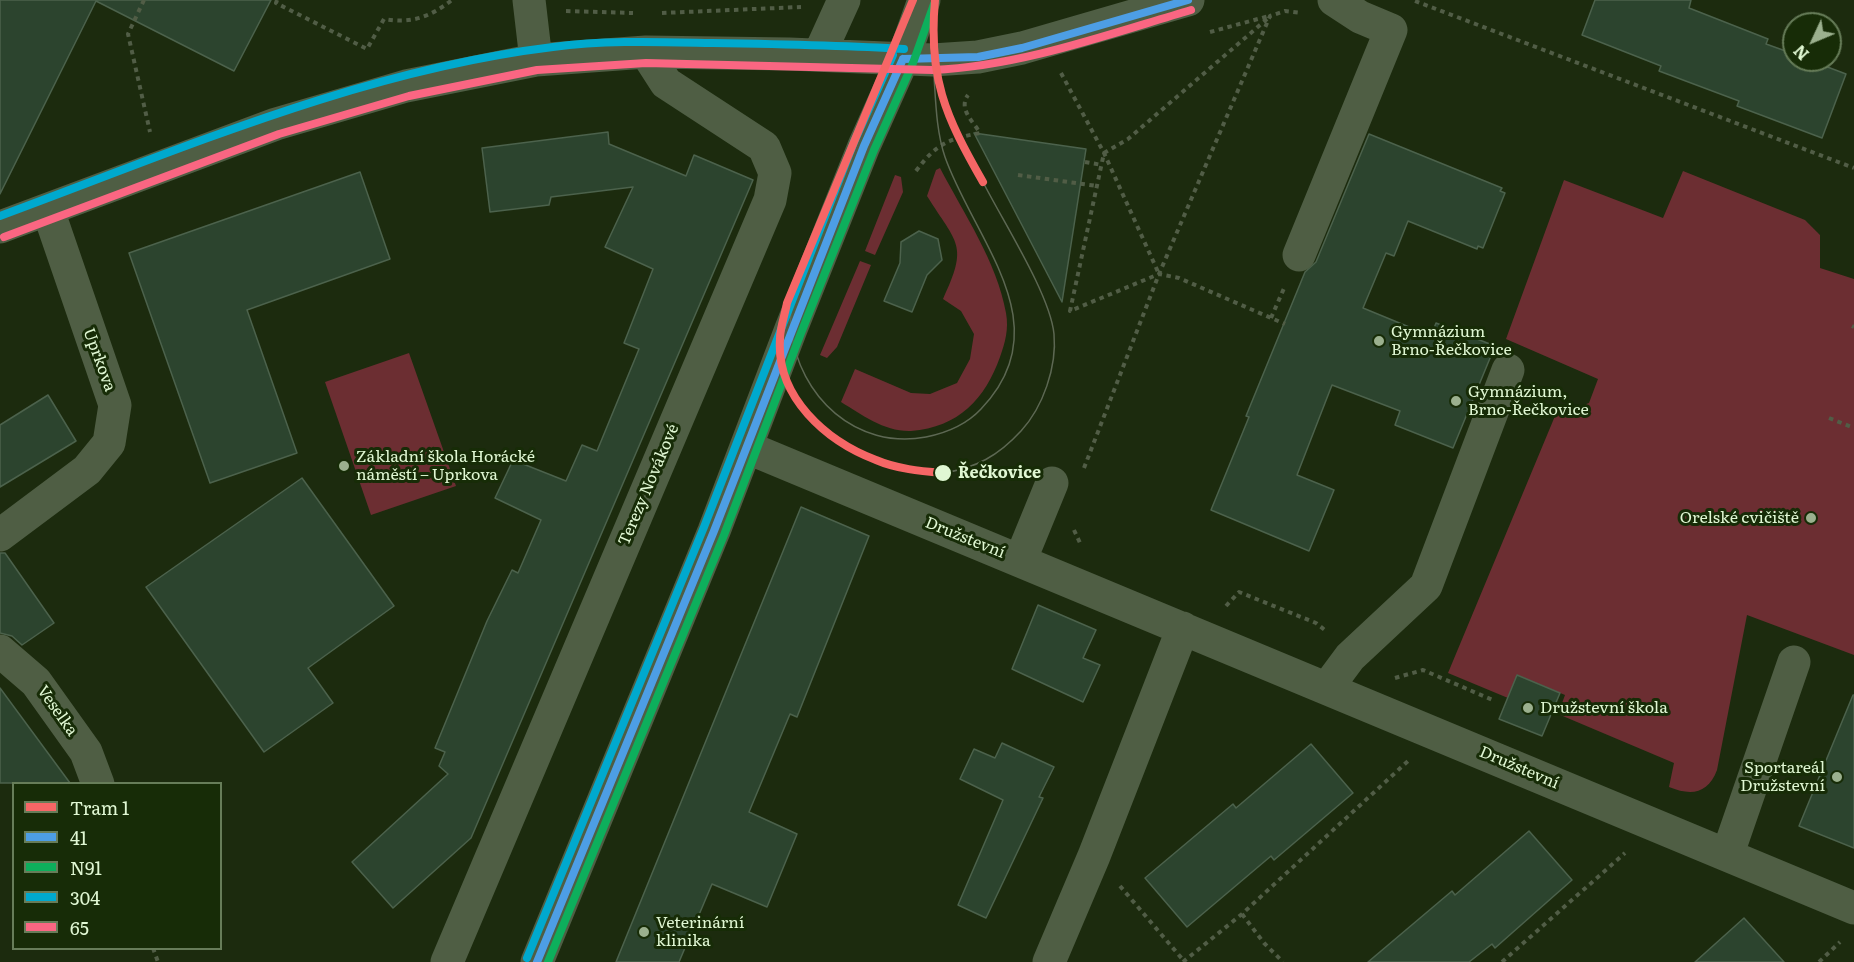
<!DOCTYPE html>
<html>
<head>
<meta charset="utf-8">
<style>
	body { margin:0 }
	#map { position:relative; width:1854px; height:962px; overflow:hidden; background:#1c2b0e; font-family:Literata,serif }
	canvas { display:block }
	.legend { position:absolute; left:12px; top:782px; width:210px; height:168px; box-sizing:border-box; background:#172c07; border:2px solid #677d59; margin:0; padding:8px 10px; list-style:none; font-size:18px; color:#e0f7d3 }
	.legend li { display:flex; align-items:center; gap:12px; height:30px }
	.legend b { width:30px; border:2px solid #677d59 }
	.north { position:absolute; left:1782px; top:12px; width:60px; height:60px; box-sizing:border-box; background:#172c07; border:2px solid #677d59; border-radius:50%; rotate:226deg; font-size:16px; font-weight:700; line-height:24px; text-align:center; color:#e0f7d3 }
	.north::after { content:''; display:block; margin:auto; width:21px; height:27px; background:#9bb08e; clip-path:polygon(50% 0,100% 100%,50% 72%,0 100%) }
</style>
</head>
<body>
<div id="map">
<canvas width="1854" height="962"></canvas>
<ul class="legend">
<li><b style="height:8px;background:#f66666"></b>Tram 1</li>
<li><b style="height:8px;background:#4d9ee5"></b>41</li>
<li><b style="height:8px;background:#0daf5c"></b>N91</li>
<li><b style="height:8px;background:#00a9ce"></b>304</li>
<li><b style="height:8px;background:#fa6682"></b>65</li>
</ul>
<div class="north">N</div>
</div>
<script>
const ctx = document.querySelector('canvas').getContext('2d');
ctx.lineJoin = 'round';
function paint(path, color) { ctx.fillStyle = color; ctx.fill(path, 'evenodd'); }
function strokePath(path, color, width, dash) { ctx.strokeStyle = color; ctx.lineWidth = width; ctx.lineCap = dash ? 'butt' : 'round'; ctx.setLineDash(dash || []); ctx.stroke(path); }
function drawText(font, color, halo, rows, align = 'center') {
  ctx.font = font + ' Literata,serif'; ctx.lineWidth = 6; ctx.setLineDash([]); ctx.textBaseline = 'middle'; ctx.strokeStyle = halo; ctx.fillStyle = color; for (const [text, x, y, turn = 0] of rows) {
    ctx.save(); ctx.translate(x, y); ctx.rotate((+turn || 0) * Math.PI / 180); ctx.textAlign = isNaN(turn) ? turn : align; if (halo) ctx.strokeText(text, 0, 0); ctx.fillText(text, 0, 0); ctx.restore();
  }
}
paint(new Path2D(`
	M940,168c24,46 57,94 66,145 3,16 -1,30 -6,44 -15,42 -41,70 -89,74 -26,1 -49,-16 -70,-29l14,-33 56,24 19,1 27,-11 13,-24 4,-25 -13,-23 -18,-12c26,-55 14,-55 -16,-103l9,-26z
	M1683,171l122,49 15,15v33l34,11v376l-107,-40 -30,155c-9,24 -26,26 -48,17l5,-24 -116,-49 7,-19 -48,-20 -9,23 -60,-25 107,-257 34,-13 9,-24 -92,-40 58,-159 99,38z
	M895,175l6,2 2,15 -28,63 -10,-4z
	M860,261l11,4 -34,82 -10,11 -7,-3z
	M409,353l47,133 -85,29 -46,-133z`), '#6c2e32');
const building = new Path2D(`
	M0,0h271l-37,71 -138,-70 -96,193z
	M1595,0h96l-2,8 79,31 -2,5 28,10v6h15l37,14 -24,64 -85,-32 2,-5 -80,-30 2,-5 -79,-31z
	M608,132l1,12 77,32 8,-21 59,25 -282,658 -78,70 -41,-46 96,-88 -9,-8 6,-14 -10,-4 52,-127 25,-51 6,3 23,-53 -46,-22 18,-38 53,21 16,-36 15,6 42,-102 -15,-6 29,-74 -48,-22 28,-60 -82,10 -2,8 -59,7 -8,-64z
	M974,133l112,16 -24,153z
	M1369,134l133,54 -2,3 5,2 -22,55 -5,-2 -1,3 -69,-28 -14,35 -8,-3 -23,55 68,28 5,-13 59,23 -42,102 -58,-23 5,-14 -68,-26 -35,90 37,15 -25,61 -98,-41 38,-93 -3,-1 59,-144 11,-10z
	M360,172l30,87 -143,51 50,143 -87,30 -81,-230z
	M919,231l19,8 4,21 -15,15 -15,37 -28,-11 16,-38 1,-21z
	M48,395l28,46 -76,46v-62z
	M302,478l92,128 -86,62 25,35 -69,49 -118,-165z
	M801,507l68,29 -72,181 -7,-3 -41,98 48,22 -30,73 -55,-23 -33,78h-63z
	M0,553h5l49,70 -32,22 -10,-9 -12,-3z
	M1038,605l58,25 -13,28 17,7 -17,37 -71,-33z
	M1517,675l43,18 -18,43 -43,-17z
	M0,688l70,95h-70z
	M1853,695h1v153l-55,-22z
	M1002,743l52,24 -15,30 4,1 -57,120 -28,-13 45,-105 -43,-21 14,-30 21,9z
	M1311,744l42,49 -79,67 -3,-4 -84,71 -42,-49 88,-74 3,4z
	M1529,831l43,49 -77,68 -3,-4 -23,18h-101l84,-71 3,4z
	M1744,918l40,44h-89z`);
paint(building, '#2c442e');
strokePath(building, '#4c624c', 1.5);
strokePath(new Path2D(`
	M144,0l-16,34 22,98
	M277,0l-1,3 91,46 17,-30c27,5 46,-2 68,-19
	M1415,1l439,167
	M566,11l67,2
	M662,13l139,-6
	M1267,19l-139,120 -24,14 -34,158 89,-37 20,4 106,46
	M1210,32l59,-16
	M1061,73l43,80 55,121
	M1085,162l17,3
	M916,171c20,-27 32,-32 64,-38 -7,-12 -22,-24 -12,-38
	M1018,175l79,11
	M1271,318l14,-32
	M1852,326l2,1
	M1829,418l25,10
	M1084,468l75,-194 111,-258 15,-5 16,2
	M1074,530l7,15
	M1226,606l13,-14 77,31 10,8
	M1395,678l28,-8 72,31
	M1120,886l64,75
	M1242,914l22,29 19,19
	M153,948l5,14
	M1183,962l59,-48 166,-153
	M1502,962l123,-109
	M1819,962l21,-20`), '#515d46', 4, [4.5, 4.5]);
strokePath(new Path2D(`
	M529,0l7,60
	M819,55l25,-55
	M0,227l276,-103 130,-38 130,-26 110,-8 143,2 144,6 45,-3 44,-9 166,-48
	M1299,255l92,-225 -31,-13 -26,-17
	M746,447l1108,461
	M0,535l87,-65 22,-27 6,-38 -67,-195
	M1020,561l32,-78
	M0,651l36,31 50,70 12,32
	M1327,688l23,-31 76,-71 82,-216
	M1728,853l66,-191
	M447,962l323,-762 5,-27 -11,-26 -98,-64 -20,-31
	M537,962l177,-431 77,-202 73,-183 39,-87 21,-59
	M1049,962l45,-106 89,-228`), '#4f5e44', 33);
strokePath(new Path2D(`
	M808,255c-9,24 -20,48 -17,74 8,68 65,121 135,108 20,-4 41,-13 55,-28 81,-84 -7,-169 -36,-252 -11,-32 -9,-71 -13,-104
	M943,473c33,-5 55,-17 78,-42 22,-24 36,-64 33,-97 -4,-40 -52,-114 -71,-152`), '#5d6853', 1.5);
strokePath(new Path2D(`
	M903,59l75,-2 44,-9 166,-48
	M537,962l177,-431 150,-385 39,-87`), '#4d9ee5', 8);
strokePath(new Path2D(`
	M548,962l176,-427 77,-202 73,-183 39,-87 21,-59`), '#0daf5c', 8);
strokePath(new Path2D(`
	M0,216c179,-66 362,-146 553,-169 53,-7 106,-5 159,-4 64,1 128,2 192,6
	M527,958l177,-431 150,-385 39,-87`), '#00a9ce', 8);
strokePath(new Path2D(`
	M4,237l275,-103 130,-38 128,-26 109,-7 287,7c88,-4 173,-35 258,-60`), '#fa6682', 8);
strokePath(new Path2D(`
	M913,0l-126,303c-2,12 -7,24 -7,36 -4,58 46,102 96,121 21,9 44,11 67,13
	M935,0c-7,77 10,116 48,182`), '#f66666', 8);
for (const [x, y, r, color] of [
	[1379,341,6,"#9bb08e"],
	[1456,401,6,"#9bb08e"],
	[344,466,6,"#9bb08e"],
	[943,473,9,"#e0f7d3"],
	[1811,518,6,"#9bb08e"],
	[1528,708,6,"#9bb08e"],
	[1837,777,6,"#9bb08e"],
	[644,932,6,"#9bb08e"]
]) { const dot = new Path2D(); dot.arc(x, y, r, 0, 2 * Math.PI); ctx.fillStyle = color; ctx.fill(dot); strokePath(dot, '#172c07', 2); }
drawText('16px', '#e0f7d3', '#172c07', [
	["Gymnázium",1391,332],
	["Brno-Řečkovice",1391,350],
	["Gymnázium,",1468,392],
	["Brno-Řečkovice",1468,410],
	["Základní škola Horácké",356,457],
	["náměstí – Uprkova",356,475],
	["Orelské cvičiště",1799,518,"right"],
	["Družstevní škola",1540,708],
	["Sportareál",1825,768,"right"],
	["Družstevní",1825,786,"right"],
	["Veterinární",656,923],
	["klinika",656,941]
], 'left');
drawText('16px', '#e0f7d3', '#172c07', [
	["Uprkova",99,360,70],
	["Terezy Novákové",649,485,-67],
	["Družstevní",965,538,22],
	["Veselka",57,711,55],
	["Družstevní",1519,768,23]
]);
drawText('bold 16px', '#e0f7d3', '#172c07', [
	["Řečkovice",958,473]
], 'left');
</script>
</body>
</html>
